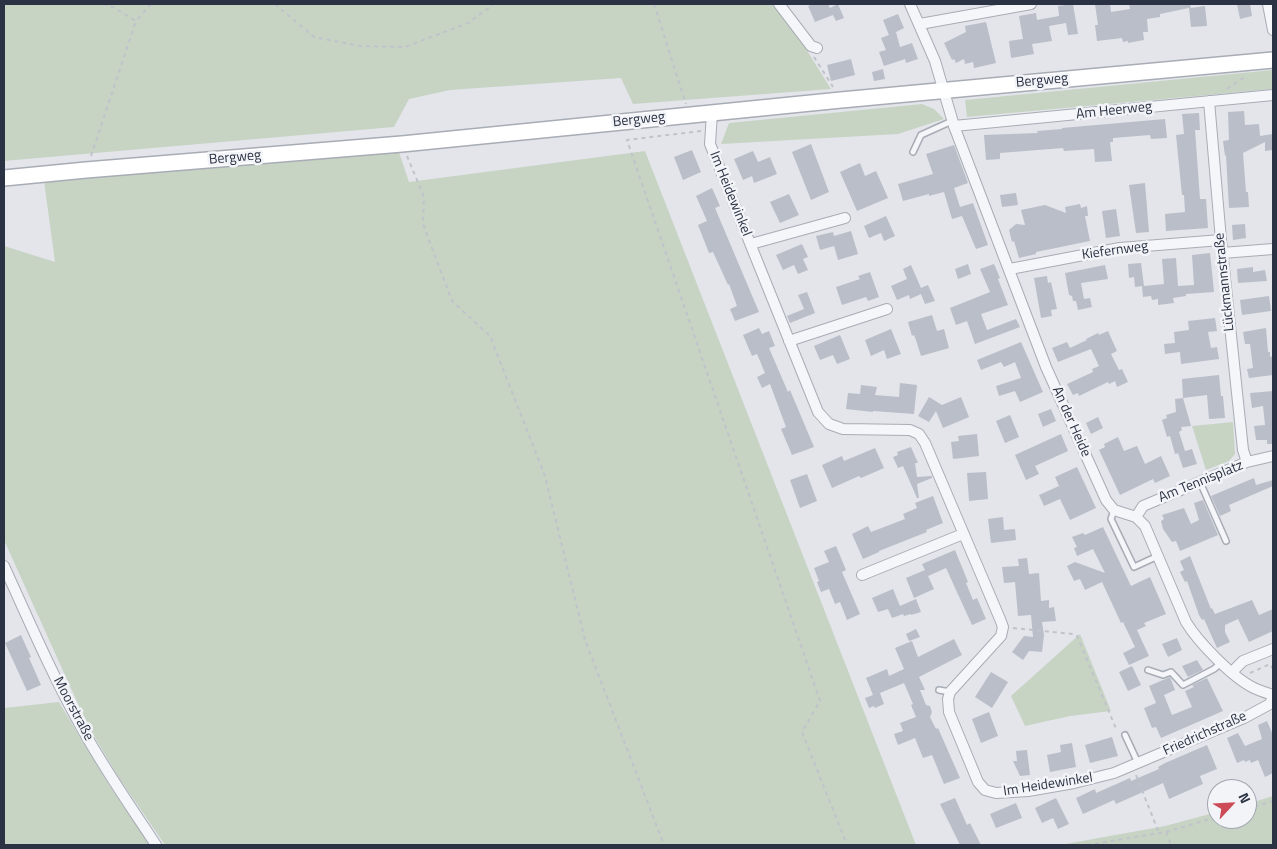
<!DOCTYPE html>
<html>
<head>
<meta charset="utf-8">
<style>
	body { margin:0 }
	#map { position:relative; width:1277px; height:849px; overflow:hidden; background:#e3e5eb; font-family:"Titillium Web",sans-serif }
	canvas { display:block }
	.frame { position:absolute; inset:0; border:5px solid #2b3243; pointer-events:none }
	.north { position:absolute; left:1207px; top:779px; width:50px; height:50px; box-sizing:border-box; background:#f2f4f8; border:1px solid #a2a6b0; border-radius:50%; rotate:65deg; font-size:14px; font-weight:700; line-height:20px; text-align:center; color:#2b3243 }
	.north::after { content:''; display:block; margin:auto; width:18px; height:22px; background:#cd4b57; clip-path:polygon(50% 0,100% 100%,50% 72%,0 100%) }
</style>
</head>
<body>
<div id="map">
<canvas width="1277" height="849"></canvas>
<div class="frame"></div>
<div class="north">N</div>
</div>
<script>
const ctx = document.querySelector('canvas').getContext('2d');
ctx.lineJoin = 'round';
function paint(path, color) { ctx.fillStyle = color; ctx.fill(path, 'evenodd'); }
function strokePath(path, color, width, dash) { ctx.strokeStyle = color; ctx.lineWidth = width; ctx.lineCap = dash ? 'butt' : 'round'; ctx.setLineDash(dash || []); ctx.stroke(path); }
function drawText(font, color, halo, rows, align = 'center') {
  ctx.font = font + ' "Titillium Web",sans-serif'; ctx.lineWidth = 5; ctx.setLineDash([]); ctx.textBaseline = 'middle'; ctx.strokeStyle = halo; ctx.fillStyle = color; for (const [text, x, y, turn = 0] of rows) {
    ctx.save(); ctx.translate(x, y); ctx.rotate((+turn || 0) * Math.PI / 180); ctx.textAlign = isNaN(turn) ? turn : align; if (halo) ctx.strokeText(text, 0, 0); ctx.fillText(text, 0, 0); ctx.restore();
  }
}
paint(new Path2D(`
	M4,4h771l21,29 35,56 -198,15 -12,-26 -171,12 -41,9 -15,28 -390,34z
	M1273,70v19l-306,28 -2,-17z
	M922,104l12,5 10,10 -46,15 -177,10 8,-21z
	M398,149l11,33 236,-31 271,694h-751l-46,-67 -31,-52 -84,-186v-294l51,16 -11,-81z
	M1233,422l2,32 -6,7 -23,9 -14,-44z
	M1080,634l31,77 -41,5 -45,10 -14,-30z
	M59,702l50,83 41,60h-146v-137z
	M1273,796v49h-213l105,-19 52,-14v7h30v-15z`), '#c7d4c4');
paint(new Path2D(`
	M813,4h15l2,4 8,-4 6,14 -8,3 -3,-6 -18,7 -7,-16z
	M1073,4l5,30 -10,1 -2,-12 -17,3 3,15 -20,3 2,10 -23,4 -2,-17 14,-2 -4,-23 17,-3 1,7 22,-4 -1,-10z
	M1095,4h15l1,8 19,-3 -1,-5h61l1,4 14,-2 2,20 -16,1 -2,-19 -29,6v3l-13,2 1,13h-5l1,8 -16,3v-2l-5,1 -1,-4 -25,3 -2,-16h3z
	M1237,4h13l2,12 -12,3z
	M898,14l6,14 -12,6 4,-2 4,15 12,-4 6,16 -12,4 -1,-4 -21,7 -5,-14 7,-2 -5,-12 8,-3 -6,-15z
	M986,22l10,41 -22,5 -1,-6 -8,2 -1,-5 -8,4 -2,-4 -2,1 -8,-17 22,-11 -1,-6z
	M851,59l4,16 -24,6 -4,-16z
	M883,69l2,10 -11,2 -2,-9z
	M1244,111l1,14 14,-1 1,12 13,-2v16l-8,1v-9l-22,11 3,39h2l1,15 -20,1 -3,-53 -1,1 -2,-15 6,-1 -1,-28z
	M1199,113l1,17h-5l3,41 2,28h6l2,29 -42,3 -1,-17 20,-2 -1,-17h-2l-6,-60 8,-1 -2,-20z
	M1165,119l2,19 -16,1 -1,-4 -37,3v4h-3l2,19 -17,1 -1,-13 -30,2 -1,-3 -63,5v6l-14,1 -2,-25 54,-2 -1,-2 25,-2v-1z
	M811,144l18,48 -18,8 -19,-48z
	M954,145l14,38 -14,5 6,19 13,-4 15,42 -12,4 -14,-33 -10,3 -8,-27 -15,4v-2l-26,7 -5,-17 35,-10 -7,-20z
	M692,150l9,22 -18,8 -9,-23z
	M753,151l5,11 12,-5 7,17 -23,9 -2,-7 -9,4 -9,-21z
	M860,163l5,13 11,-5 12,27 -31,13 -17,-39z
	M1145,183l4,49 -13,1 -7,-48z
	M712,188l8,18 -5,2 44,104 -24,9 -5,-12 7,-3 -8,-22 -1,1 -15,-33 -4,1 -11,-28 9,-4 -11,-25z
	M1016,193l2,12 -16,2 -2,-12z
	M789,194l10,21 -19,8 -10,-21z
	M1080,204l1,4 6,-2 1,10h-3l5,25 -54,11v2l-17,4 -5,-17 -2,1 -3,-12 7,-6 9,1 -4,-15 24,-5 21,8 -1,-6z
	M1116,209l4,27 -14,2 -4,-27z
	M886,216l9,20 -11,5 -3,-8 -12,5 -5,-12z
	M1245,224l1,14 -13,2 -1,-15z
	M851,231l7,23 -20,6 -4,-14 -14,4 -4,-14 17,-4 1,4z
	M802,244l6,13 -5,2 5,11 -10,4 -4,-9 -11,5 -7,-15z
	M1210,253l4,39 -28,2v2l-13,2 1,5 -16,2v-6l-6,1 -1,-4 -8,1 -1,-11 -7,1 -1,-10 -5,1 -1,-14 13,-1 3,23 20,-2 -2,-25 14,-1 2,28 16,-1 -2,-30z
	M968,264l3,10 -13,5 -3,-10z
	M994,264l6,14 -2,1 10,26 -27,9 6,16 29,-11 4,8 -45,17 -8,-23 -11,4 -6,-17 40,-16 -10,-23z
	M911,265l10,23 7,-3 7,16 -10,3 -4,-10 -11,5 -1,-4 -12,5 -6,-14 16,-7 -4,-10z
	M1105,265l3,14 -27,4 3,16 6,-1 2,9 -14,3 -2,-9h-3l-1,-5 -3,-1 -4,-22z
	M1253,267v5l12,-2 2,11 -29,2 -1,-14z
	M870,272l9,25 -11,4 -2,-4 -24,8 -6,-18 24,-8 -2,-3z
	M1047,276l1,7 3,-1 6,27 -6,1 1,6 -11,2 -7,-40z
	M807,292l8,21 -25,10 -3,-7 17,-7 -6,-14z
	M1269,296l2,15 -29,4 -2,-15z
	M932,315l5,16 7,-2 5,19 -28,8 -5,-16 -2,-5 -2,1 -4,-14z
	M1215,318l2,13 -9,1 3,16 6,-1 2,12 -38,5 -1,-12 -15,2 -1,-10 11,-1 -1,-11 15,-2 -1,-9z
	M759,328l3,6 7,-3 6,15 -6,2 19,44 2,-2 24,57 -22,8 -11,-26 5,-2 -16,-43 -8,4 -5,-11 8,-4 -8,-19 -5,2 -9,-21z
	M1266,328l2,24h2v5l3,-1v19l-24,3 -2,-9 6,-1 -3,-24h-5l-2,-12z
	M891,329l10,25 -14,5 -3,-9 -13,6 -6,-16z
	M1108,331l9,20 -6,3 8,16 3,-1 6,13 -11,5 -2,-6 -6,3 -1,-2 -29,14 -1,-3 -5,2 -6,-11 26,-12 -1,-3 7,-3 -8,-17 -33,13 -6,-14 15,-6 3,6 17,-8 -1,-1 12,-6 1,2z
	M840,335l10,24 -13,5 -4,-9 -13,5 -6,-14z
	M1021,342l22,50 -23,10 -5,-11 -16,5 -3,-10 25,-8 -6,-16 -11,5 -3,-5 -20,8 -4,-10z
	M1219,375l2,21h2l2,22 -16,1 -2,-24 -24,3 -1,-19z
	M900,383l17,2 -3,29 -41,-3v1l-27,-3 2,-16 12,1 1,-9 16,2 -2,8 24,2z
	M1273,391v53h-6v-4h-11l-2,-14 11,-1 -2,-19 -11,2 -2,-15z
	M929,397l13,8 19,-8 8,20 -26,11 -7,-17 -7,11 -11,-6z
	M1183,398l8,28 -10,1 1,3 -3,2 6,19 -10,3 -5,-18 -3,1 -5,-17 5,-2 -1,-3 10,-3 -1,-13z
	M1051,409l5,12 -13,6 -5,-13z
	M1010,415l9,22 -14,6 -9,-22z
	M1098,417l5,11 -12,6 -5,-11z
	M977,434l2,22 -26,3 -2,-17 8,-1 -1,-5z
	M1061,434l7,17 -33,15 4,8 -13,6 -11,-25z
	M1118,437l6,14 13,-5 8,18 16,-8 9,20 -15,7 -2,-4 -33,16 -21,-45 6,-3 -1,-3z
	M911,447l7,16h-3l2,14 15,-1v2l-15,6 2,14h-2l-14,-32 -5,2 -5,-11 5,-2 -1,-3z
	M875,448l9,20 -23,10 -2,-2 -27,12 -10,-23 20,-9 2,5z
	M1192,449l5,15 -14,4 -5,-15z
	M1077,467l19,41 -26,12 -10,-21 -16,7 -5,-11 20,-9 -4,-9z
	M986,472l2,27 -19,2 -2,-28z
	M807,474l10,27 -17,7 -10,-28z
	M1254,478l2,7 17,-5v6l-44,19 2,6 -11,5 -9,-20z
	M933,496l10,27 -17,7 1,2 -48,19v1l-16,7 -11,-25 16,-8 3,6 34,-13 -2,-5 14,-6 -2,-5z
	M1203,500l15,35 -38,16 -4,-10 -4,1 -9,-13 -2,-8 3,-2 -2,-4 22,-7 7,16 8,-4 -5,-17z
	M1003,517l1,13 11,-1 1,11 -25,3 -3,-24z
	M1103,527l28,59 19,-9 16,37 -22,9 2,3 -9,4 12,26 -20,9 -6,-12 12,-6 -12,-25 -2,1 -19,-41 -17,8 -5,-11 -6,2 -7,-15 8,-4 30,11 -12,-24 -16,7 -3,-8 3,-1 -5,-10 11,-4 2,2z
	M836,546l10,24 -4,2 18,42 -13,6 -7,-18 -5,2 -6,-15 -8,3 -4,-10 2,-1 -5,-13 15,-6 -5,-11z
	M955,550l13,32 -2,1 7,17 4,-2 9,21 -14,6 -26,-57 -18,8 6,13 -20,9 -8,-20 19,-8 -3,-6z
	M1190,556l21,53 1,-1 3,6 37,-14 7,15 14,-6v22l-24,11 -11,-23 -13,6v7l5,10 -13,6 -13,-29 -2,1 -3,-5 -12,-34 -2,1 -5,-10 4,-2 -4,-9z
	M1027,558l2,16 10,-1 2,28 8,-1v8l5,-1 2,14 -14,1 2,13 -2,17 -13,-1 -6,9 -11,-8 12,-16 9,1 -2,-22 -13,1 -3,-34 -11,1 -2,-16 17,-1 -1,-7z
	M893,589l7,17 16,-7 5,13 -10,3v-1l-7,2 -1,-2 -11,4 -4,-9 -10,3 -6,-14z
	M916,629l4,8 -11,4 -3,-7z
	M21,635l10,22 -2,1 12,27 -14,6 -22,-48z
	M1177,638l5,12 -14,7 -6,-13z
	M954,639l8,16 -43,22 6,13h-5l6,15 4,1 2,6 -2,5 6,12 2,-1 22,50 -16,6 -12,-29 -9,3 -8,-20 -17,7 -4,-11 9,-3 -3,-8 16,-6 -5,-12 2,-1 -9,-21 -24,10 4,11 -9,4 -1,-2 -5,2 -4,-10 8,-3 -7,-17 21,-9 2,7 15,-7 -9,-21 17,-7 6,16z
	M1197,660l6,10 -15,7 -6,-11z
	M1132,666l9,19 -13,6 -9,-19z
	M991,672l17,10 -16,26 -17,-11z
	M1170,677l5,13 -11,5 8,20 20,-8 -7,-16 9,-4 -2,-2 15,-7 16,33 -62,27 -5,-11 -4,1 -8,-20 12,-5 -7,-17z
	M989,712l9,24 -17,7 -9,-24z
	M1267,721l6,14v38l-8,4 -7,-17 -7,3 -1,-3 -5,2 -1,-2 -7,3 -10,-25 11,-5 7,13 17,-7 -4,-14z
	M1112,737l6,19 -28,7 -5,-18z
	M1072,743l4,24 -26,5 -3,-17 14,-3 -1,-7z
	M1207,745l10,24 -17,7 3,8 -34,15 -6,-16 -47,21 -2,-4 -31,14 -7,-16 19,-9 1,4 34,-15 1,3 28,-12 -1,-2 7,-4z
	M1027,750l3,25 -10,1 -7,-15h4l-1,-10z
	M955,798l12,27 3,-2 11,22h-21l-20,-41z
	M1056,798l13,26 -11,5 -5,-11 -11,5 -7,-15z
	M1016,803l6,15 -26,10 -6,-14z`), '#babec8');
const service = new Path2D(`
	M913,152l8,-17 31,-14
	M1200,482l26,59
	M1114,510l-3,9 23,48 24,-11
	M1148,670l15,5 8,-3 12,13 31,-16 7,-6
	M939,690l11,2
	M1125,735l13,28`);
const minor = new Path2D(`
	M779,4l32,42 6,2
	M910,4l25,57 19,65 92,241 60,133 8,10 22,7 9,9 41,96c12,20 47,56 68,66 6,3 13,5 19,7
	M1268,4l5,26
	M920,24l111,-20
	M1209,101l12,139 22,210 4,12
	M712,113l-2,31 108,268 11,12 14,5 67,1 9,4 6,9 75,176 3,8 -2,9 -51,56 -2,7 1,13 29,70 7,8 11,3 32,-2 46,-8 40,-10 130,-55 26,-14 3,-7
	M954,126l319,-31
	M751,244l94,-26
	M1222,253l51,-4
	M1010,269l110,-21 101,-8
	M789,341l98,-32
	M1136,517l7,-11 104,-44 26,-6
	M4,566c25,55 49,111 79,164 22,40 48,77 73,115
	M862,575l101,-41
	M1232,672l11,-11 30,-12`);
const secondary = new Path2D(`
	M4,178l82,-8 316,-26 439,-44 432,-40`);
strokePath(service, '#a8acb5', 8);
strokePath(minor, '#a8acb5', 12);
strokePath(secondary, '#a8acb5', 18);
strokePath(new Path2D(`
	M103,4l10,3 23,14 15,-17
	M275,4l39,33 46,9 45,1 63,-24 26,-19
	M654,4l32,100
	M814,57l19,30
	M1227,89l19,-13
	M701,131l-74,9 193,561 -18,31 45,113
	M91,156l45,-135
	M407,156l17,41 -1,27 29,77 38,35 55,140 40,164 79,205
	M1013,628l60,6 4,2 40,95
	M1250,673l20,-9 3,5
	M1136,775l23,58
	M1247,809l26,-8
	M1166,832l5,13
	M1087,845l79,-13 51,-15`), '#c0c3ca', 2, [4, 4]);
strokePath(service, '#f5f6f9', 5);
strokePath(minor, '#f5f6f9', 10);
strokePath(secondary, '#fff', 15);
drawText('14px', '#2b3243', '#f2f4f8', [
	["Bergweg",1042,81,-5],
	["Am Heerweg",1114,111,-6],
	["Bergweg",639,120,-6],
	["Bergweg",235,158,-5],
	["Im Heidewinkel",730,194,68],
	["Kiefernweg",1115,251,-8],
	["Lückmannstraße",1225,282,-96],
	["An der Heide",1071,422,66],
	["Am Tennisplatz",1201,482,-22],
	["Moorstraße",73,709,62],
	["Friedrichstraße",1205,734,-24],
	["Im Heidewinkel",1048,785,-9]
]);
</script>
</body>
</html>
